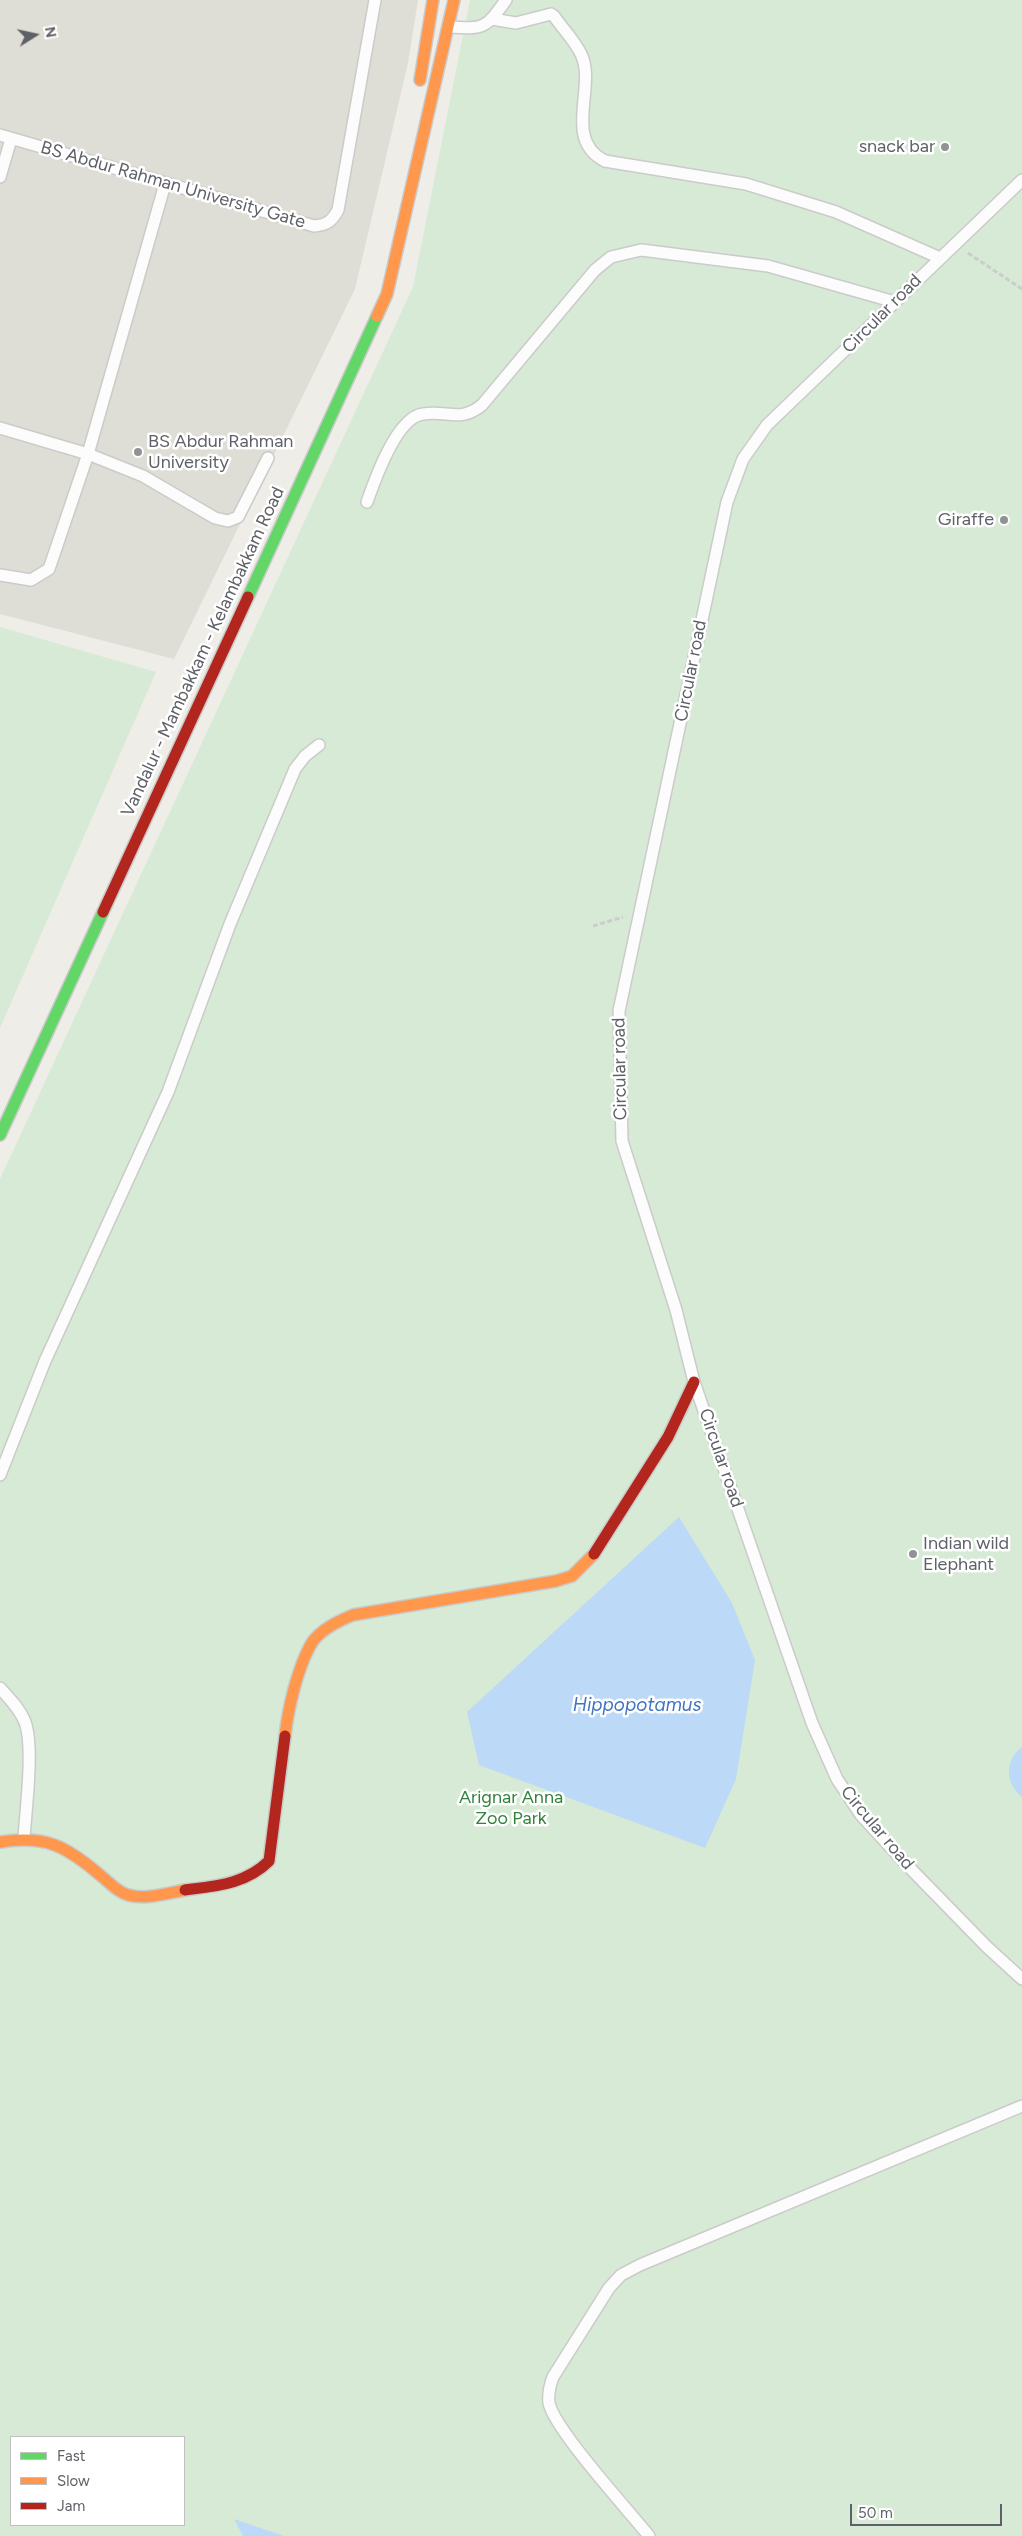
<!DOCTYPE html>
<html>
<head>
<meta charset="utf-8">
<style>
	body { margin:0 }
	#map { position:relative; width:1022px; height:2536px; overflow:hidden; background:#eeede8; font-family:Figtree,sans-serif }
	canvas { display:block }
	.legend { position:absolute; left:10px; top:2436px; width:175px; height:90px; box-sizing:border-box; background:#fff; border:1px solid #bfc0c2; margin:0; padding:6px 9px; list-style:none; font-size:15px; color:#5e6167 }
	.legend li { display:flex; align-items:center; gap:10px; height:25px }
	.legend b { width:25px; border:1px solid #bfc0c2 }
	.north { position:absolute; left:10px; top:10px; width:50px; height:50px; -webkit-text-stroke:4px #fff; paint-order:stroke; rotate:80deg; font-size:14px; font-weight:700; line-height:20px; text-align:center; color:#5e6167 }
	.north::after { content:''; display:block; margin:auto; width:18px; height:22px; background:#5e6167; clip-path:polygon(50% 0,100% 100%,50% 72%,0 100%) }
	.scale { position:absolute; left:850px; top:2504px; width:152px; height:22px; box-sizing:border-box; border:2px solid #5e6167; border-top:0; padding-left:6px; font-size:15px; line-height:18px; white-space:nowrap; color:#5e6167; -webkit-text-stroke:4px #fff; paint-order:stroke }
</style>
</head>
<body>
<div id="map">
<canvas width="1022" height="2536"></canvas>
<ul class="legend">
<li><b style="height:6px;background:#63d668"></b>Fast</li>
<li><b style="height:6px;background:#ff974d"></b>Slow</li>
<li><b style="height:6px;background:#b3261e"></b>Jam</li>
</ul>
<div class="north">N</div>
<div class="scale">50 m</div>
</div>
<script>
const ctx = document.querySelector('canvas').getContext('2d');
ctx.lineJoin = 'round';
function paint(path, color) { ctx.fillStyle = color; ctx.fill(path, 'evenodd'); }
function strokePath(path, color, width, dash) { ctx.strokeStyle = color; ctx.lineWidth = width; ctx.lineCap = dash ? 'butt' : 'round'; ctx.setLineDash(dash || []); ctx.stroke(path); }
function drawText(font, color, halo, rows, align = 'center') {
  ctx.font = font + ' Figtree,sans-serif'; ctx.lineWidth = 5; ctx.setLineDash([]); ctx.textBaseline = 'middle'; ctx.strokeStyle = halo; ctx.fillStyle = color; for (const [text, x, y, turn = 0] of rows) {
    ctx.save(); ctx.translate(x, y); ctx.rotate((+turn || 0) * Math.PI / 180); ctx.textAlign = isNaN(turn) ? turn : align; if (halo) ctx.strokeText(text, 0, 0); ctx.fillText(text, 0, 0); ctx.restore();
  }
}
paint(new Path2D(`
	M0,0h418l-10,63 -53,226 -181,370 -174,-45z`), '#deddd6');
paint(new Path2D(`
	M470,0h552v2536h-1022v-1357l413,-892zM11,2437h173v88h-173z
	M0,627l156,45 -156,356z`), '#d6ead5');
paint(new Path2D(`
	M679,1517l53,86 23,57 -19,119 -31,69 -226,-83 -12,-53z
	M1022,1747v50c-17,-14 -18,-36 0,-50z
	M234,2519l50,17h-41z`), '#bcd9f8');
const lane = new Path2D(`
	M492,19l24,4 35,-9 3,2c8,12 21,25 27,38 16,32 -19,86 24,107l141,23 90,28 104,46
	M449,27c36,2 36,2 57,-27
	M0,135l314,91c13,-1 18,-5 24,-16l37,-210
	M0,177l11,-38
	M1022,180l-255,245 -24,34 -16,43 -108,509 3,130 54,169 18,72 118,341 25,56 24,36 45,49 81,83 35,32
	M0,428l88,26 77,-270
	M367,502c8,-23 30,-85 56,-88 25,-4 37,9 59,-9l113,-135 16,-13 30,-7 127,16 127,36
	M0,575l31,5 18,-11 39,-115 55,22 72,42 13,3 10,-4 30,-59
	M0,1475l45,-114 123,-269 62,-168 65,-155 10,-13 14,-11
	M0,1688c9,10 20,21 25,34 9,24 1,87 -1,115
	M649,2536c-20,-25 -95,-107 -100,-133 -1,-9 1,-18 4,-26l56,-89 12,-13 19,-10 382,-159`);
const fast = new Path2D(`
	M248,597l129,-281
	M0,1135l103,-223`);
const slow = new Path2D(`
	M420,80l13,-80
	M377,316l10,-22 67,-294
	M285,1736c3,-27 12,-66 25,-90 7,-14 28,-25 43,-31l203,-34 16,-5 22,-22
	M0,1842c46,-7 66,4 100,33 9,7 17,17 28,20 16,5 41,-2 57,-5`);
const jam = new Path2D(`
	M103,912l145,-315
	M594,1554l74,-117 26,-55
	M185,1890c31,-4 61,-6 84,-29l16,-125`);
strokePath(lane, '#cbcbca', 14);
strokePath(fast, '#c9cac9', 14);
strokePath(slow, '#c9cac9', 14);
strokePath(jam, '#c9cac9', 14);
strokePath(new Path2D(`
	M968,253l54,36
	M593,926l30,-9`), '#cacecb', 3, [5, 2.5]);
strokePath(lane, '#fcfcfc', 11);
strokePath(fast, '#63d668', 11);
strokePath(slow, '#ff974d', 11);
strokePath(jam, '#b3261e', 11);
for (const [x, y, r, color] of [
	[945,147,5,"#909294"],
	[138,452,5,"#909294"],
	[1004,520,5,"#909294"],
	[913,1554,5,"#909294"]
]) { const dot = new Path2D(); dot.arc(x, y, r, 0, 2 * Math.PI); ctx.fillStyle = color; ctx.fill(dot); strokePath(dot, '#fff', 2); }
drawText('18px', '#5e6167', '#fff', [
	["snack bar",935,147],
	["BS Abdur Rahman",148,442,"left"],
	["University",148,463,"left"],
	["Giraffe",994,520],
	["Indian wild",923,1544,"left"],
	["Elephant",923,1565,"left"]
], 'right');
drawText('18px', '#5e6167', '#fff', [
	["BS Abdur Rahman University Gate",173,185,16],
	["Circular road",882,314,-45],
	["Vandalur - Mambakkam - Kelambakkam Road",203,652,-65],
	["Circular road",691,671,-79],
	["Circular road",620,1069,-91],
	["Circular road",721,1458,71],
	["Circular road",877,1828,50]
]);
drawText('18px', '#32823c', '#fff', [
	["Arignar Anna",511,1798],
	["Zoo Park",511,1819]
]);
drawText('italic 19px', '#4374be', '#fff', [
	["Hippopotamus",637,1705]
]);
</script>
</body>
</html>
